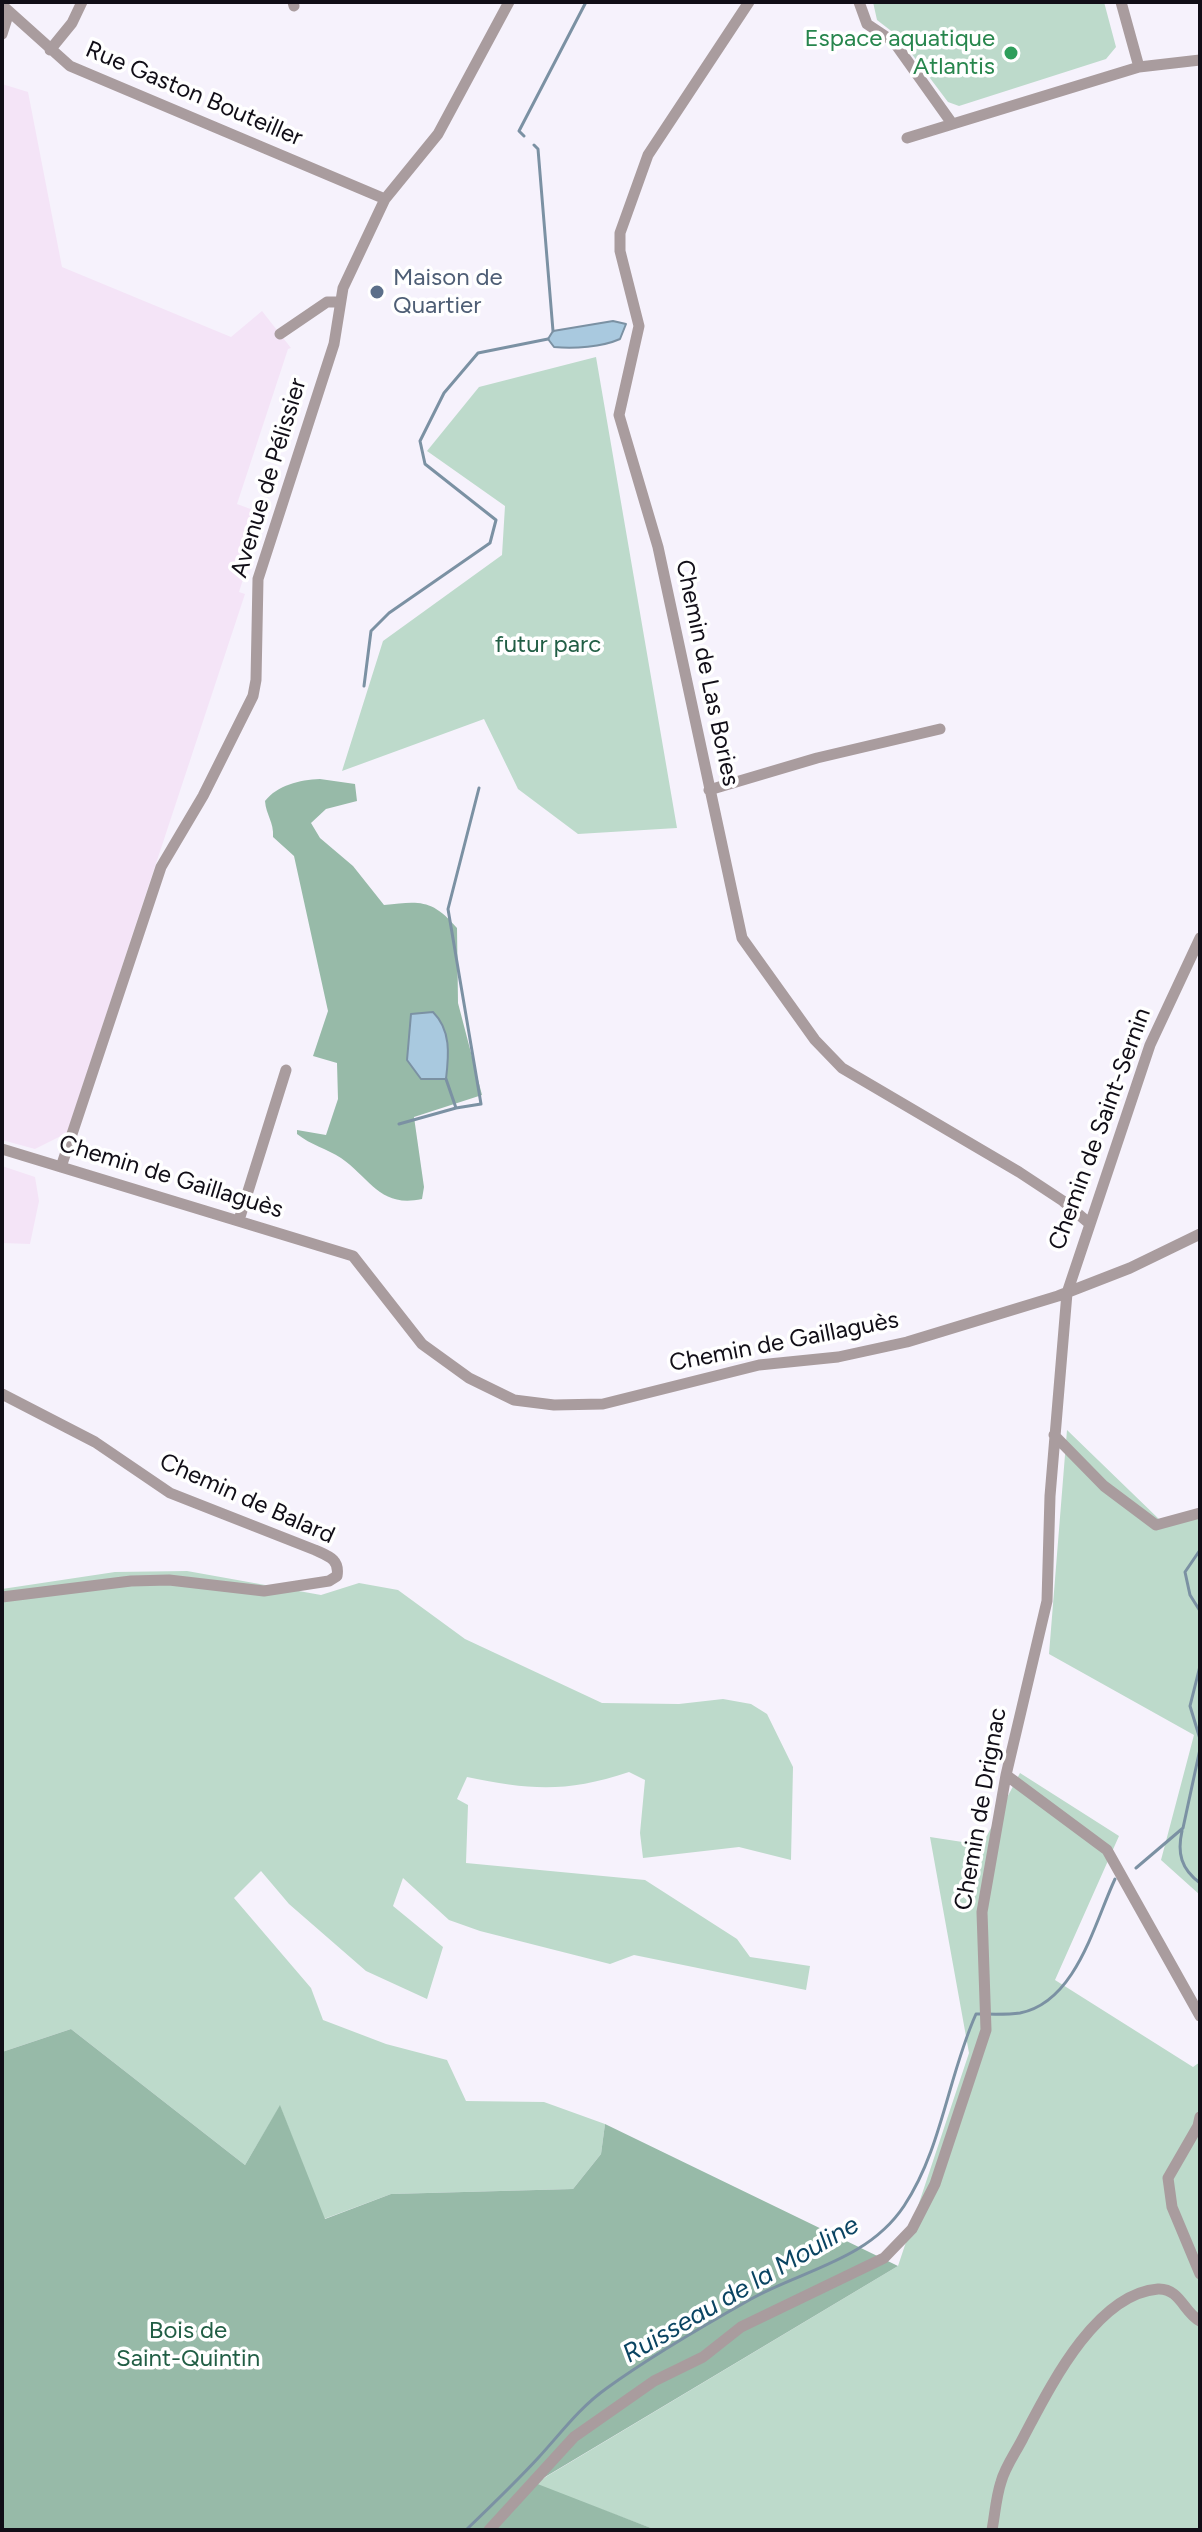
<!DOCTYPE html>
<html>
<head>
<meta charset="utf-8">
<style>
	body { margin:0 }
	#map { position:relative; width:1202px; height:2532px; overflow:hidden; background:#f6f2fc; font-family:Figtree,sans-serif }
	canvas { display:block }
	.frame { position:absolute; inset:0; border:4px solid #110e17; pointer-events:none }
</style>
</head>
<body>
<div id="map">
<canvas width="1202" height="2532"></canvas>
<div class="frame"></div>
</div>
<script>
const ctx = document.querySelector('canvas').getContext('2d');
ctx.lineJoin = 'round';
function paint(path, color) { ctx.fillStyle = color; ctx.fill(path, 'evenodd'); }
function strokePath(path, color, width, dash) { ctx.strokeStyle = color; ctx.lineWidth = width; ctx.lineCap = dash ? 'butt' : 'round'; ctx.setLineDash(dash || []); ctx.stroke(path); }
function drawText(font, color, halo, rows, align = 'center') {
  ctx.font = font + ' Figtree,sans-serif'; ctx.lineWidth = 7; ctx.setLineDash([]); ctx.textBaseline = 'middle'; ctx.strokeStyle = halo; ctx.fillStyle = color; for (const [text, x, y, turn = 0] of rows) {
    ctx.save(); ctx.translate(x, y); ctx.rotate((+turn || 0) * Math.PI / 180); ctx.textAlign = isNaN(turn) ? turn : align; if (halo) ctx.strokeText(text, 0, 0); ctx.fillText(text, 0, 0); ctx.restore();
  }
}
paint(new Path2D(`
	M2,84l26,8 34,175 169,70 31,-26 29,37 -3,1 -51,155 27,10 -25,78 6,2 -178,539 -32,16 -33,-9z
	M2,1166l33,11 4,24 -9,43 -28,-1z`), '#f4e4f7');
paint(new Path2D(`
	M873,2h231l12,45 -10,12 -147,47 -11,-4 -49,-65 -22,-17z
	M596,357l81,471 -99,6 -60,-45 -34,-70 -142,52 41,-130 119,-86 3,-49 -78,-55 52,-64z
	M1067,1430l95,92 38,-6v379l-39,-35 33,-125 -145,-81z
	M187,1571l134,24 38,-12 39,7 67,49 137,64 77,1 44,-5 28,5 16,10 26,53 -2,93 -52,-13 -96,11 -3,-25 5,-53 -16,-8c-63,21 -99,18 -162,5l-10,22 11,6 -2,58 179,17 92,59 13,18 60,9 -4,24 -172,-35 -24,9 -130,-33 -31,-11 -46,-42 -10,28 50,41 -16,52 -61,-28 -77,-67 -28,-33 -27,27 77,90 12,32 63,24 61,16 19,41 78,1 61,22 -4,30 -28,35 -182,5 -67,25 -44,-113 -35,59 -174,-136 -69,23v-463l113,-17z
	M1020,1773l99,63 -64,144 138,87 7,-5v468h-544l-122,-46 364,-218 71,-213 -39,-216 52,8z`), '#bddacb');
paint(new Path2D(`
	M320,779l35,5 2,17 -31,8 -15,14 9,15 33,28 31,39c36,-4 48,-6 73,23l1,75 24,92 -68,22 10,70 -2,12c-42,9 -51,-20 -81,-41 -14,-9 -30,-13 -44,-24v-4l29,5 12,-36 -1,-36 -24,-7 15,-45 -34,-155 -21,-19c1,-15 -7,-22 -8,-36 13,-16 34,-21 55,-22z
	M71,2029l174,136 35,-60 45,114 66,-25 182,-5 28,-35 4,-30 293,142 -363,217 121,47h-654v-478z`), '#97baa8');
const water = new Path2D(`
	M613,321l13,3 -6,15c-18,8 -46,10 -66,8l-6,-8 5,-8z
	M433,1012c18,18 16,42 13,67h-25l-14,-19 4,-46z`);
paint(water, '#a9c9df');
strokePath(water, '#7b91a3', 2);
strokePath(new Path2D(`
	M524,136l-5,-5 67,-129
	M534,145l4,4 15,182
	M364,686l7,-55 18,-18 101,-70 6,-23 -71,-56 -5,-23 24,-48 34,-40 70,-14
	M456,1108l25,-4 -33,-195 31,-121
	M399,1124l57,-16 -10,-29
	M1200,1550l-15,22 5,23 10,16
	M1200,1666l-10,40 10,33
	M1182,1831c-5,22 -1,38 18,52
	M1136,1868l47,-40 17,-79
	M466,2530c25,-24 50,-48 73,-73 22,-24 41,-50 68,-69 44,-32 96,-62 144,-89 52,-29 117,-39 153,-93 38,-57 44,-130 72,-192 14,0 30,1 44,-1 56,-11 74,-89 95,-134`), '#7b91a3', 3);
strokePath(new Path2D(`
	M293,2l1,4
	M749,2l-101,153 -28,78v18l19,75 -20,89 39,132 84,391 73,102 27,28 177,104 44,29 27,23
	M859,2l8,22 27,18 57,80
	M1121,2l18,65
	M2,5l68,61 315,133
	M2,34l7,-22
	M50,50l22,-27 10,-21
	M907,138l232,-71 61,-7
	M280,334l47,-32h11
	M709,790l108,-32 123,-29
	M2,1149l351,107 69,88 47,34 45,22 40,5 49,-1 156,-39 79,-8 69,-15 151,-46 72,-28 70,-34
	M61,1167l100,-300 42,-71 50,-100 3,-16 2,-101 76,-235 9,-56 42,-89 53,-65 71,-132
	M239,1220l47,-150
	M2,1394l93,48 75,51 145,57c13,6 25,9 22,26l-8,5 -65,10 -95,-11 -38,1 -129,16
	M1054,1435l50,51 52,39 44,-12
	M1006,1775l101,75 93,166
	M1200,2117l-2,9 -30,52 4,29 28,67
	M489,2530l85,-93 80,-56 49,-24 38,-30 143,-69 28,-29 23,-45 51,-154 -4,-118 24,-137 41,-174 3,-105 17,-203 83,-248 50,-107
	M992,2530c3,-16 4,-33 9,-48 4,-15 15,-30 22,-44 26,-49 72,-144 135,-149 22,-1 26,24 42,32`), '#a99c9e', 11);
for (const [x, y, r, color] of [
	[1011,53,8,"#2e9e5b"],
	[377,292,8,"#5c6f8a"]
]) { const dot = new Path2D(); dot.arc(x, y, r, 0, 2 * Math.PI); ctx.fillStyle = color; ctx.fill(dot); strokePath(dot, '#fff', 3); }
drawText('24px', '#27864d', '#fff', [
	["Espace aquatique",995,39],
	["Atlantis",995,67]
], 'right');
drawText('24px', '#110e17', '#fff', [
	["Rue Gaston Bouteiller",194,94,23],
	["Avenue de Pélissier",269,478,-73],
	["Chemin de Las Bories",707,673,78],
	["Chemin de Saint-Sernin",1100,1129,-70],
	["Chemin de Gaillaguès",171,1177,17],
	["Chemin de Gaillaguès",784,1342,-11],
	["Chemin de Balard",247,1499,24],
	["Chemin de Drignac",981,1809,-80]
]);
drawText('24px', '#4e5e75', '#fff', [
	["Maison de",393,278],
	["Quartier",393,306]
], 'left');
drawText('24px', '#215e45', '#fff', [
	["futur parc",548,645],
	["Bois de",188,2331],
	["Saint-Quintin",188,2359]
]);
drawText('italic 26px', '#0a4462', '#fff', [
	["Ruisseau de la Mouline",741,2290,-30]
]);
</script>
</body>
</html>
